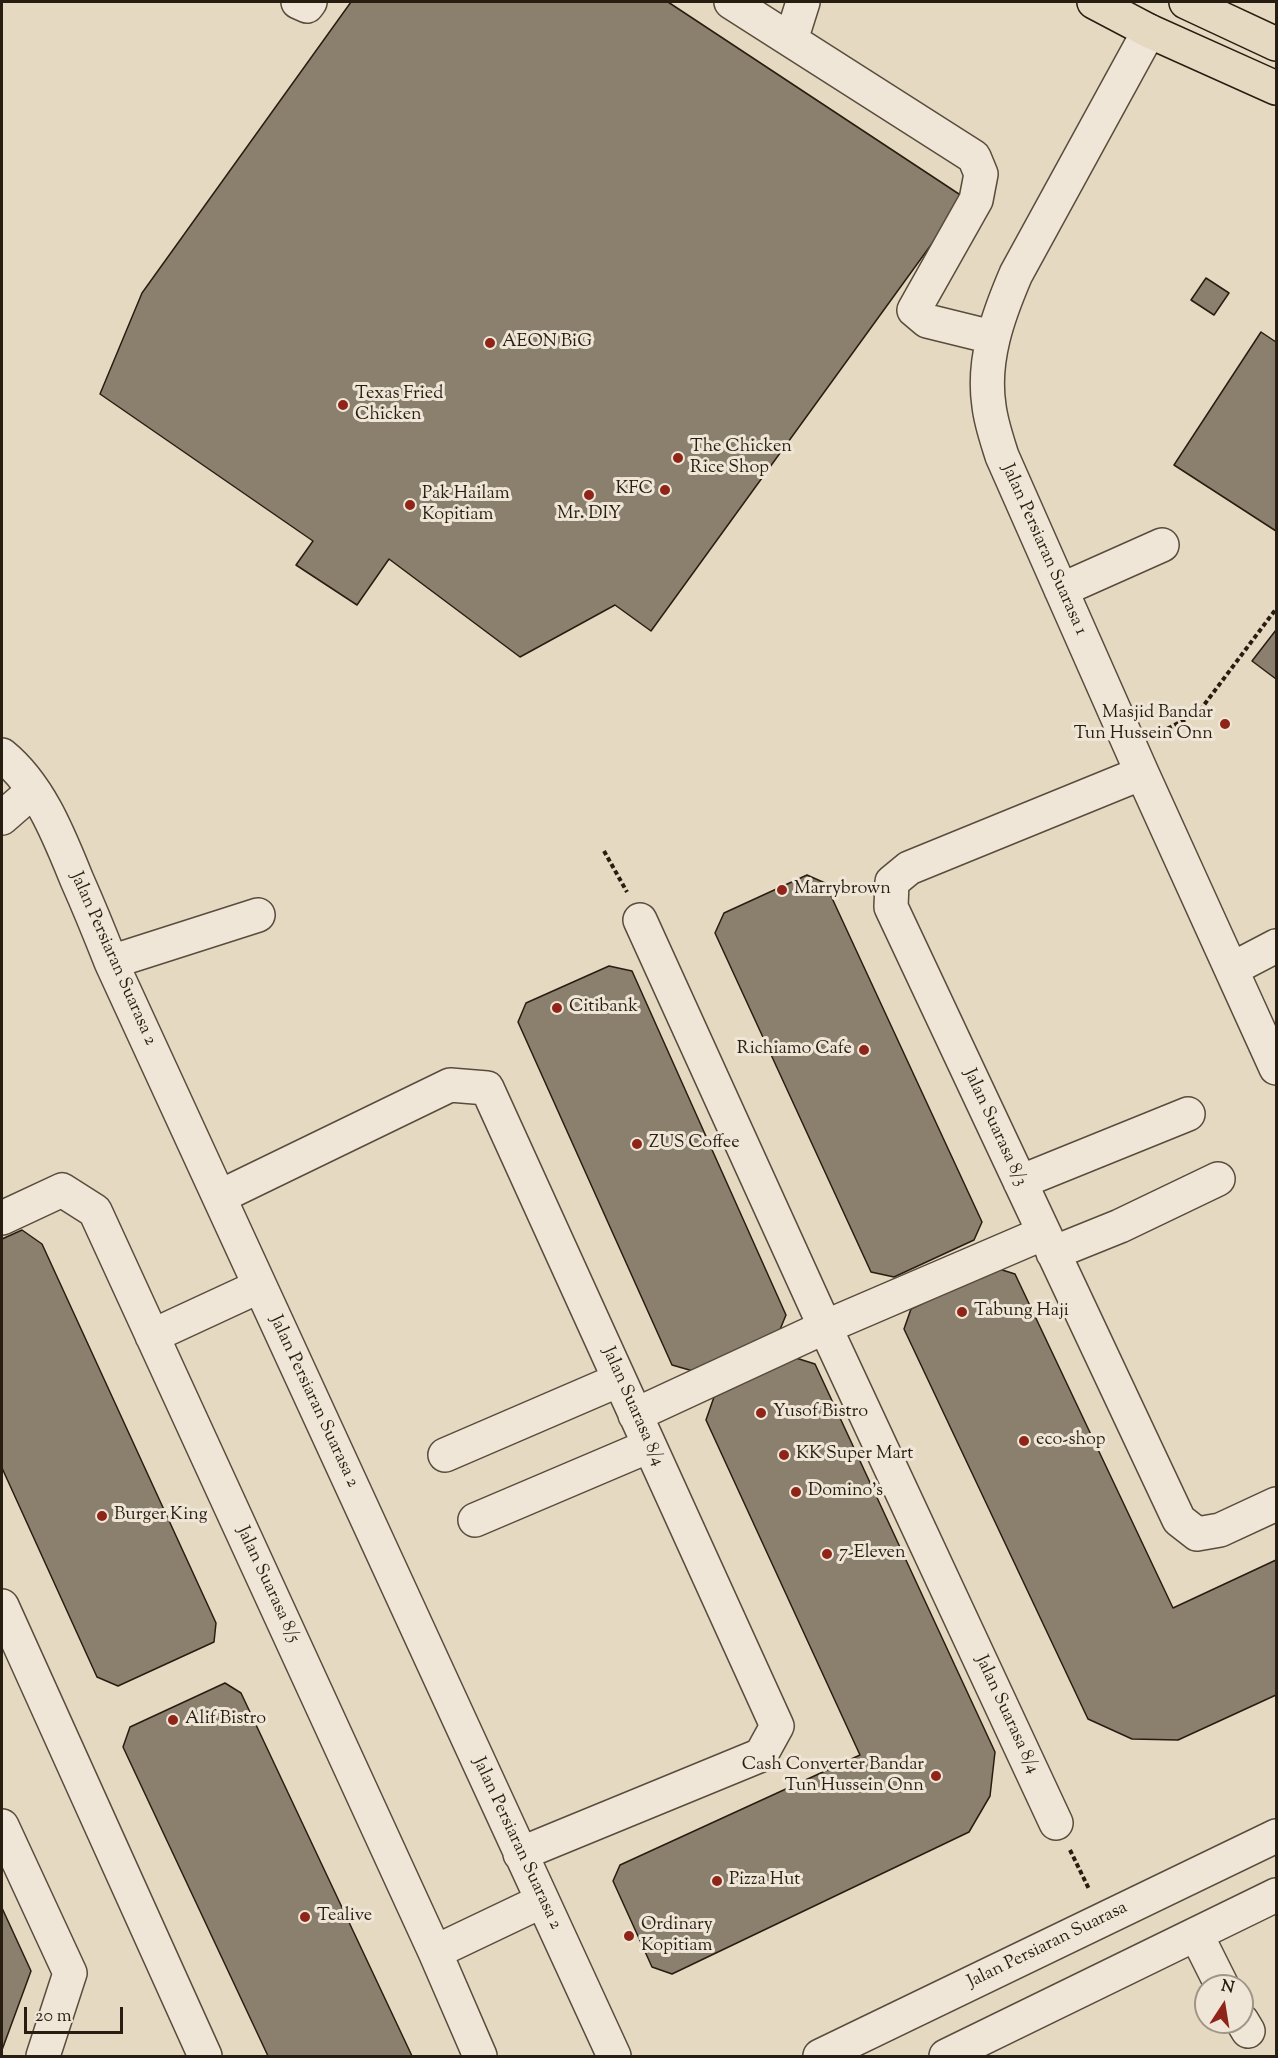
<!DOCTYPE html>
<html>
<head>
<meta charset="utf-8">
<style>
	body { margin:0 }
	#map { position:relative; width:1278px; height:2058px; overflow:hidden; background:#e6d9c1; font-family:"Sorts Mill Goudy",serif }
	canvas { display:block }
	.frame { position:absolute; inset:0; border:3px solid #281d11; pointer-events:none }
	.north { position:absolute; left:1194px; top:1974px; width:60px; height:60px; box-sizing:border-box; background:#efe6d7; border:2px solid #9f9688; border-radius:50%; rotate:12deg; font-size:16px; font-weight:700; line-height:24px; text-align:center; color:#281d11 }
	.north::after { content:''; display:block; margin:auto; width:21px; height:27px; background:#8f2418; clip-path:polygon(50% 0,100% 100%,50% 72%,0 100%) }
	.scale { position:absolute; left:24px; top:2007px; width:99px; height:27px; box-sizing:border-box; border:3px solid #281d11; border-top:0; padding-left:8px; font-size:18px; line-height:21px; white-space:nowrap; color:#281d11; -webkit-text-stroke:4px #efe6d7; paint-order:stroke }
</style>
</head>
<body>
<div id="map">
<canvas width="1278" height="2058"></canvas>
<div class="frame"></div>
<div class="north">N</div>
<div class="scale">20 m</div>
</div>
<script>
const ctx = document.querySelector('canvas').getContext('2d');
ctx.lineJoin = 'round';
function paint(path, color) { ctx.fillStyle = color; ctx.fill(path, 'evenodd'); }
function strokePath(path, color, width, dash) { ctx.strokeStyle = color; ctx.lineWidth = width; ctx.lineCap = dash ? 'butt' : 'round'; ctx.setLineDash(dash || []); ctx.stroke(path); }
function drawText(font, color, halo, rows, align = 'center') {
  ctx.font = font + ' "Sorts Mill Goudy",serif'; ctx.lineWidth = 6; ctx.setLineDash([]); ctx.textBaseline = 'middle'; ctx.strokeStyle = halo; ctx.fillStyle = color; for (const [text, x, y, turn = 0] of rows) {
    ctx.save(); ctx.translate(x, y); ctx.rotate((+turn || 0) * Math.PI / 180); ctx.textAlign = isNaN(turn) ? turn : align; if (halo) ctx.strokeText(text, 0, 0); ctx.fillText(text, 0, 0); ctx.restore();
  }
}
const building = new Path2D(`
	M351,2h317l297,196 -314,433 -36,-26 -95,52 -131,-98 -32,46 -61,-40 17,-24 -213,-147 42,-101z
	M1206,278l23,15 -15,22 -23,-15z
	M1261,332l15,10v189l-102,-66z
	M1276,630v49l-24,-18z
	M807,875l18,8 157,339 -8,18 -80,37 -23,-5 -156,-339 9,-20z
	M609,966l23,5 154,344 -7,17 -86,39 -21,-6 -154,-343 8,-19z
	M22,1230l20,14 174,379 -2,19 -96,44 -21,-9 -95,-209v-229z
	M996,1268l19,6 158,334 103,-48v135l-98,45 -46,-1 -44,-20 -184,-390 7,-20z
	M796,1358l19,6 180,388 -5,44 -21,36 -297,142 -20,-7 -39,-86 7,-16 240,-110 -154,-335 8,-23z
	M225,1683l16,10 171,363h-144l-145,-309 7,-20z
	M2,1908l29,63 -29,79z`);
paint(building, '#8b7f6d');
strokePath(building, '#281d11', 1.5);
const minor = new Path2D(`
	M298,2l9,4 3,-4
	M731,2l243,155 7,17 -5,26 -62,110 13,11 65,16
	M1149,31l-133,243c-18,42 -34,86 -27,132 2,17 8,34 13,50l140,317 134,295
	M791,40l12,-38
	M1061,590l101,-45
	M2,755c38,31 57,81 75,125 12,27 23,54 34,82l503,1094
	M1142,773l-233,95 -17,14 -1,25 288,613 18,14 23,-4 56,-26
	M2,818l31,-27
	M640,920l185,407 231,496
	M111,962l147,-47
	M1232,969l44,-23
	M1020,1182l168,-68
	M219,1197l231,-112 37,3 290,638 -16,29 -241,99
	M2,1218l60,-28 33,21 340,741 45,104
	M1053,1253l67,-27 98,-47
	M152,1336l108,-50
	M635,1415l190,-88 219,-94
	M445,1455l174,-75
	M475,1520l174,-74
	M2,1606l203,450
	M2,1826l68,147 -27,83
	M1196,1934l26,52
	M435,1952l107,-51
	M1242,2021l6,10
	M820,2056l456,-220
	M946,2056l330,-161`);
const major = new Path2D(`
	M1094,2l55,29 127,57
	M1186,2l90,42`);
strokePath(minor, '#584c3d', 36);
strokePath(major, '#281d11', 36);
strokePath(new Path2D(`
	M1161,732l37,-19 78,-104
	M604,851l23,41
	M1070,1850l19,39`), '#281d11', 4, [4.5, 3]);
strokePath(minor, '#efe6d7', 33);
strokePath(major, '#e6d9c1', 33);
for (const [x, y, r, color] of [
	[490,343,6,"#8f2418"],
	[343,405,6,"#8f2418"],
	[678,458,6,"#8f2418"],
	[665,490,6,"#8f2418"],
	[589,495,6,"#8f2418"],
	[410,505,6,"#8f2418"],
	[1225,724,6,"#8f2418"],
	[782,890,6,"#8f2418"],
	[557,1008,6,"#8f2418"],
	[864,1050,6,"#8f2418"],
	[637,1144,6,"#8f2418"],
	[962,1312,6,"#8f2418"],
	[761,1413,6,"#8f2418"],
	[1024,1441,6,"#8f2418"],
	[784,1455,6,"#8f2418"],
	[796,1492,6,"#8f2418"],
	[102,1516,6,"#8f2418"],
	[827,1554,6,"#8f2418"],
	[173,1720,6,"#8f2418"],
	[936,1776,6,"#8f2418"],
	[717,1881,6,"#8f2418"],
	[305,1917,6,"#8f2418"],
	[629,1936,6,"#8f2418"]
]) { const dot = new Path2D(); dot.arc(x, y, r, 0, 2 * Math.PI); ctx.fillStyle = color; ctx.fill(dot); strokePath(dot, '#efe6d7', 2); }
drawText('18px', '#281d11', '#efe6d7', [
	["AEON BiG",502,343],
	["Texas Fried",355,395],
	["Chicken",355,416],
	["The Chicken",690,448],
	["Rice Shop",690,469],
	["KFC",653,490,"right"],
	["Pak Hailam",422,495],
	["Kopitiam",422,516],
	["Mr. DIY",589,515,"center"],
	["Masjid Bandar",1213,714,"right"],
	["Tun Hussein Onn",1213,735,"right"],
	["Marrybrown",794,890],
	["Citibank",569,1008],
	["Richiamo Cafe",852,1050,"right"],
	["ZUS Coffee",649,1144],
	["Tabung Haji",974,1312],
	["Yusof Bistro",773,1413],
	["eco-shop",1036,1441],
	["KK Super Mart",796,1455],
	["Domino's",808,1492],
	["Burger King",114,1516],
	["7-Eleven",839,1554],
	["Alif Bistro",185,1720],
	["Cash Converter Bandar",924,1766,"right"],
	["Tun Hussein Onn",924,1787,"right"],
	["Pizza Hut",729,1881],
	["Tealive",317,1917],
	["Ordinary",641,1926],
	["Kopitiam",641,1947]
], 'left');
drawText('18px', '#281d11', '#efe6d7', [
	["Jalan Persiaran Suarasa 1",1043,550,66],
	["Jalan Persiaran Suarasa 2",112,959,66],
	["Jalan Suarasa 8/3",994,1128,65],
	["Jalan Persiaran Suarasa 2",313,1402,65],
	["Jalan Suarasa 8/4",632,1407,66],
	["Jalan Suarasa 8/5",267,1585,65],
	["Jalan Suarasa 8/4",1006,1715,65],
	["Jalan Persiaran Suarasa 2",516,1844,65],
	["Jalan Persiaran Suarasa",1048,1946,-26]
]);
</script>
</body>
</html>
